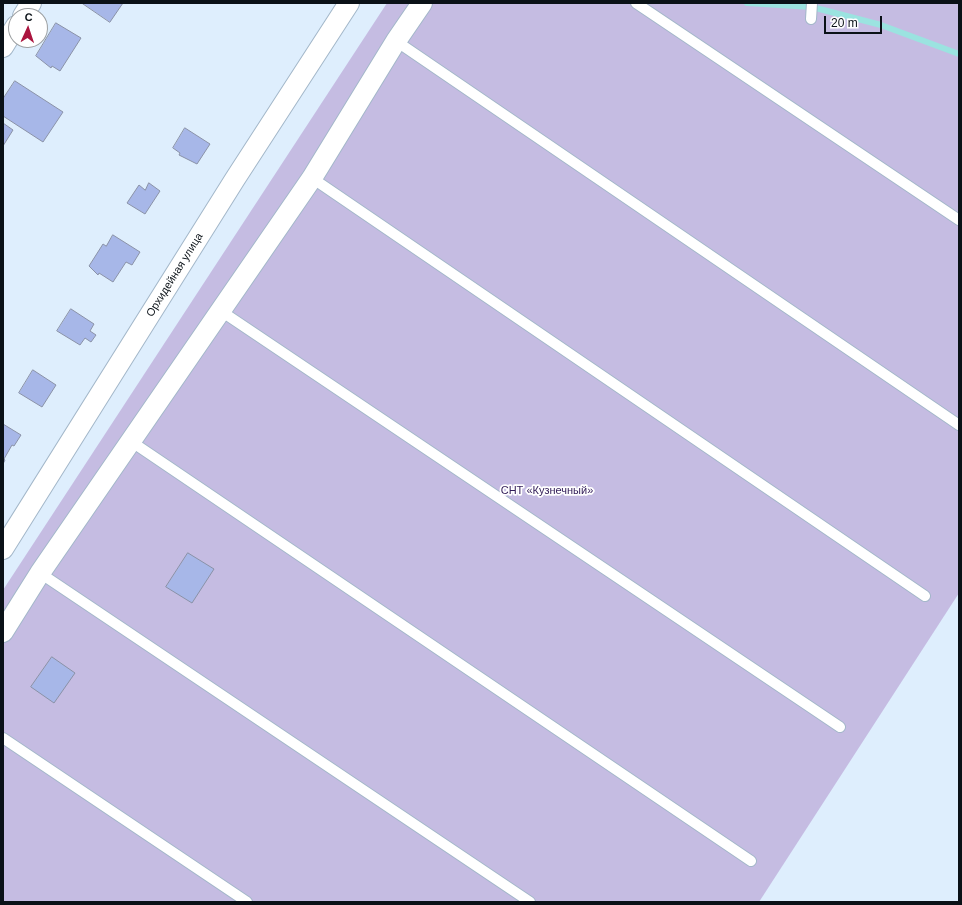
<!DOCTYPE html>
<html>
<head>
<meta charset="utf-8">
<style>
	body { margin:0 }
	#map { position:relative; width:962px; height:905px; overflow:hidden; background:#deeefd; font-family:Helvetica,sans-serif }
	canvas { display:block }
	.frame { position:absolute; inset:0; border:4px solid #0a1117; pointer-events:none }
	.north { position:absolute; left:8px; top:8px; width:40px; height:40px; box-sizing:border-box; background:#fff; border:1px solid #9da0a2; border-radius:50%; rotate:3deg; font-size:11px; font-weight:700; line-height:16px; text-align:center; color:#0a1117 }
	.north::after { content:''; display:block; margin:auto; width:14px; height:18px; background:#ab153f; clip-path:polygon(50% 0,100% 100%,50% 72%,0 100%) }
	.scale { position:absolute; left:824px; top:16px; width:58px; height:18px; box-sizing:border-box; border:2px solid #0a1117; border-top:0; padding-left:5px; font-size:12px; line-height:14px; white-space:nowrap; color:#0a1117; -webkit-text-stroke:3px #fff; paint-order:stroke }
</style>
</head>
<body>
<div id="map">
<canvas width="962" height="905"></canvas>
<div class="frame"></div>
<div class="north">С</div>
<div class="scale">20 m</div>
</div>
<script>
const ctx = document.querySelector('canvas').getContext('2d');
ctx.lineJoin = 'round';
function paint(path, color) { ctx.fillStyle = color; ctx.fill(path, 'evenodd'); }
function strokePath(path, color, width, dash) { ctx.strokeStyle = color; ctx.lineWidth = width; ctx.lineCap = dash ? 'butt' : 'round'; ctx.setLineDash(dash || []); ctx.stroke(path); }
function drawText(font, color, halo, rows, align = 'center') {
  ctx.font = font + ' Helvetica,sans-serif'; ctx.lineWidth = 3.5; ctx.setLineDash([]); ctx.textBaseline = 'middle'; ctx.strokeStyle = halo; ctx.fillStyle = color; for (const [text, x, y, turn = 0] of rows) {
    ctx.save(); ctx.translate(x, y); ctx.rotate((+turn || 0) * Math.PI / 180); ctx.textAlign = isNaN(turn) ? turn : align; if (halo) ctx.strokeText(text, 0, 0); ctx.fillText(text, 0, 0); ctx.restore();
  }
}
paint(new Path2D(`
	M387,3h572v590l-200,309h-756v-312z`), '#c5bce2');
strokePath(new Path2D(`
	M747,3l65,4 69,18 78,29`), '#9be3e0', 6);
const building = new Path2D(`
	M82,3h41l-13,19z
	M56,23l25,15 -21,33 -8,-5 -1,2 -15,-12z
	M15,81l48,31 -20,30 -40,-26v-17z
	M3,123l10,7 -10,16z
	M185,128l25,16 -13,20 -18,-9 1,-2 -7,-5z
	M149,183l11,8 -15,23 -18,-11 12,-18 6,5z
	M113,235l27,17 -8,13 -6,-3 -13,20 -14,-9 -1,2 -9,-9 14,-22 3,2z
	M71,309l23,15 -4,7 6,4 -5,7 -6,-4 -5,7 -23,-14z
	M33,370l23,15 -14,22 -23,-14z
	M3,424l18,11 -7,11 -2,-1 -8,14 1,1 -2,4z
	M188,553l26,16 -22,34 -26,-16z
	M52,657l23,16 -21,30 -23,-16z`);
paint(building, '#a7b7e8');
strokePath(building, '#8a92a7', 1);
const service = new Path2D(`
	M636,3l323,217
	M811,19l1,-16
	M396,41l563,384
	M312,178l613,418
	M221,311l619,416
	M132,442l619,419
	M40,573l490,329
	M3,738l244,164`);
const minor = new Path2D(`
	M23,16l8,-13
	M3,47l13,-21
	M3,549l232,-370 114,-176
	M3,632l37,-59 272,-395 84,-137 26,-38`);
strokePath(service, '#a3b7c9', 12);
strokePath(minor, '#a3b7c9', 22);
strokePath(service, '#fff', 10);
strokePath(minor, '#fff', 20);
drawText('11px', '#0a1117', '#fff', [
	["Орхидейная улица",175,275,-58]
]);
drawText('11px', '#311c57', '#fff', [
	["СНТ «Кузнечный»",547,491]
]);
</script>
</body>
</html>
